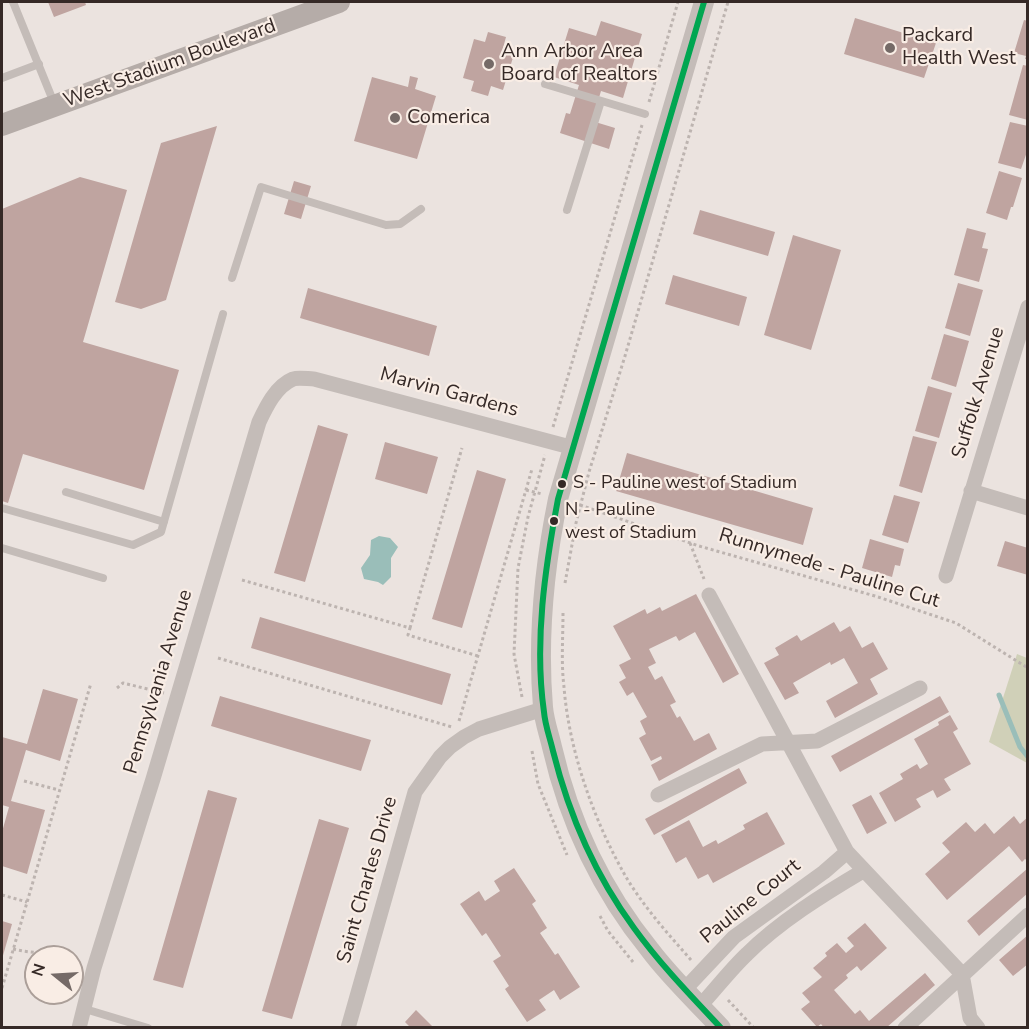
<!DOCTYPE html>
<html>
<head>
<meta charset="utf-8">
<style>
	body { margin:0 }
	#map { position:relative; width:1029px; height:1029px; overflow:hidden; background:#ebe3df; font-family:"Nunito Sans",sans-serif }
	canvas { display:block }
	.frame { position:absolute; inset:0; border:3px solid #352926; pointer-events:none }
	.north { position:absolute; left:24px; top:945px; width:60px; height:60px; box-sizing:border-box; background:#f9ede5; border:2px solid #ab9f99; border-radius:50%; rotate:288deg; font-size:16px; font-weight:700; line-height:24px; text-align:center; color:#352926 }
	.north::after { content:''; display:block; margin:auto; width:21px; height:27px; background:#756a67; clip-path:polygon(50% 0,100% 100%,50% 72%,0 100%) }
</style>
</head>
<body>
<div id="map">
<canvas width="1029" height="1029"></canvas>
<div class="frame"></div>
<div class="north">N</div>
</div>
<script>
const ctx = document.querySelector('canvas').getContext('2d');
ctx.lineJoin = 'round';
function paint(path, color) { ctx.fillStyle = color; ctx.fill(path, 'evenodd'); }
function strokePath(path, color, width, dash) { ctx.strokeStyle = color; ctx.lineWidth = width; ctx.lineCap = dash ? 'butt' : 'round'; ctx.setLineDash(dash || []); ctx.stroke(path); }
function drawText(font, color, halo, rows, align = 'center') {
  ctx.font = font + ' "Nunito Sans",sans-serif'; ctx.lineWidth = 4.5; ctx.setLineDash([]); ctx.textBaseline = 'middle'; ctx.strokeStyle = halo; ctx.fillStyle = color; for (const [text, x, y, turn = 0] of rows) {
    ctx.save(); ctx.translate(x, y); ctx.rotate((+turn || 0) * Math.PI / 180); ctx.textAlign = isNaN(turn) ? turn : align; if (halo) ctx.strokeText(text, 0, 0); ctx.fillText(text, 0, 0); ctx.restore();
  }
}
paint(new Path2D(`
	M1017,654l10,4v105l-38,-21z`), '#d0d0b8');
paint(new Path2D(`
	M379,536l11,2 8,9 -7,11v19l-8,8 -5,-3 -14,-3 -3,-11 9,-13 1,-15z`), '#9abeb9');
strokePath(new Path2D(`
	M999,695l21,52 8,10`), '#9abeb9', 5);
paint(new Path2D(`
	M48,2h37l1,3 -32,12z
	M855,18l81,25 -12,35 -80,-24z
	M1024,20l4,1v38h-3l1,-3 -12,-3z
	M601,21l41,13 -19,64 -22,-7 -9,30 23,7 -6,21 -49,-16 6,-20 4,1 9,-29 -25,-8 15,-49 27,8z
	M488,32l18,5 -3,11 12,3 -12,39 -12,-4 -3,10 -17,-5 3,-10 -11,-3 11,-39 11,3z
	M1023,65l5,1v54l-19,-5z
	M410,76l8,2 -3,11 21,7 -19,63 -63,-18 18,-64 36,10z
	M1010,122l18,4v23l-7,20 -23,-6z
	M217,126l-51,174 -25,9 -26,-7 46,-159z
	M999,171l23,7 -9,29h-2l-4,13 -21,-7z
	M80,177l47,13 -44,152 96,28 -35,120 -121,-36 -15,49 -6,-2v-292z
	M294,181l17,5 -10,33 -17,-5z
	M700,210l75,22 -7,24 -75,-22z
	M967,228l19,5 -4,15 6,1 -9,33 -25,-7z
	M793,235l48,15 -30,100 -47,-15z
	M673,275l74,22 -8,29 -74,-22z
	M958,283l25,7 -13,46 -25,-8z
	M308,288l129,38 -8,30 -129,-38z
	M944,334l25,7 -13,46 -25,-8z
	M928,386l24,7 -13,45 -24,-7z
	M318,425l30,9 -43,148 -31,-9z
	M913,436l24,6 -15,51 -23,-7z
	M385,442l53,15 -11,37 -52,-15z
	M627,453l186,55 -10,37 -187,-54z
	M477,470l29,9 -44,149 -30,-9z
	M894,495l26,7 -12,41 -26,-8z
	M870,539l34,10 -4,17 -5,-1 -3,12 -30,-9z
	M1005,541l23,7v27l-31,-9z
	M696,594l43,80 -16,9 -28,-51 -16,9 -3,-5 -27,13 7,14 -8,4 7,13 7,-4 14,26 -6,3 7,13 3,-2 14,25 15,-8 8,16 -58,32 -8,-16 11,-6 -1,-3 -10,5 -12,-23 7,-4 -6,-13 7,-4 -14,-25 -6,4 -8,-14 7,-4 -7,-13 12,-6 -18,-33 32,-17 2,5 13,-7 2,4z
	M260,617l191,57 -9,31 -191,-57z
	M834,622l6,10 10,-6 12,22 11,-6 15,27 -18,10 8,15 -43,24 -9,-17 32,-18 -14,-25 -13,7 -1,-3 -37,21 6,10 -14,7 -21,-37 15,-8 -4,-7 22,-13 4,6z
	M43,689l35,10 -18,62 -34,-11 -15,51 34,9 -18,64 -25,-8v-34l7,-25 -7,-2v-68l25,7z
	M220,696l151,44 -10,31 -150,-45z
	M940,696l9,16 -109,60 -9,-16z
	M950,715l8,14 -5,3 18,32 -27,15 7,11 -14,8 -4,-8 -17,9 5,8 -26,15 -16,-29 24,-14 -3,-5 17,-10 3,5 8,-5 -14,-25 25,-14 -1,-3z
	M739,768l8,15 -93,52 -9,-16z
	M208,790l29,8 -54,190 -30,-8z
	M871,795l16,28 -20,11 -15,-29z
	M767,812l18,32 -72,39 -5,-9 -10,5 -12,-22 -10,6 -15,-28 28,-15 14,27 13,-7 2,4 27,-15 -2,-4z
	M1014,816l6,8 8,-7v44l-3,-2 -3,3 -13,-16 -62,54 -22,-26 25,-22 -8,-9 24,-21 9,10 10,-9 9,11z
	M319,819l30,9 -57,191 -30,-8z
	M514,868l22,33 -4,3 15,24 -7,5 15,22 3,-2 22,34 -20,13 -6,-10 -15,10 7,10 -19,12 -22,-33 4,-3 -16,-25 8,-5 -15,-23 -4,3 -22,-32 19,-13 6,10 15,-10 -6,-10z
	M1028,868v25l-49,43 -12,-15z
	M2,921l10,3 -10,35z
	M865,923l22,25 -26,23 -4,-5 -11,9 2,3 -14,12 21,24 5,-4 9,11 56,-48 10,12 -49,43h-62l-3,-4 -4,3 -16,-18 9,-7 -8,-9 20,-16 -9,-9 14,-12 -2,-3 12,-10 9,10 8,-7 -7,-8z
	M1028,935v29l-15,12 -14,-16z
	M416,1010l18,18h-23l-6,-6z`), '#bfa4a0');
strokePath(new Path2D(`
	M649,102l29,-100
	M553,427l89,-302
	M526,490l16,4
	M580,505l119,41 176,50 81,27 72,45
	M690,543l14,36
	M242,580l168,48 -2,7 70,21
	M565,583l11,-60 13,-51 36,-116 103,-354
	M563,613c0,25 -2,50 1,74 5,64 30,134 62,190 18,30 42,57 65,83
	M410,628l52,-180
	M218,658l234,69
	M117,688l6,-5 41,10
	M522,697l-8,-43 4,-86 10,-51 17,-62
	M459,721l73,-252
	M532,751l6,33 29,71
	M24,781l35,9
	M2,895l25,7
	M600,916l8,15 25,31
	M13,949c16,4 30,3 46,8
	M2,988l89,-305
	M728,1000l26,28`), '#bdb4b0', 3, [3, 3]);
strokePath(new Path2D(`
	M13,2l41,101
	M2,78l37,-14
	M545,84l100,30
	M567,210l34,-109
	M232,278l29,-91 125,38 14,-1 21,-15
	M66,492l98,30
	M2,508l131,37 28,-13 62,-218
	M2,548l101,30
	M85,1009l63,19`), '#c4bcb8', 8);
strokePath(new Path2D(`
	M971,491l57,17
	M946,576l82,-269
	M709,595l138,257 115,122 8,44 8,10
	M658,795l104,-51 55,-3 103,-53
	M685,989l49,-52 90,-65 23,-20
	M700,1006c16,-17 30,-36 47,-52 32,-32 77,-60 116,-83
	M79,1028l15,-60 59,-189 106,-357c7,-15 17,-36 34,-43 6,-2 15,0 21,0l260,69
	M348,1028l67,-236 25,-35 10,-10 14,-10 15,-8 64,-20
	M905,1028l123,-113`), '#c4bcb8', 15);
strokePath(new Path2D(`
	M704,2l-146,497c-14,69 -21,137 -15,208 1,13 6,27 9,40 17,74 50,144 98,203 21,28 47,52 71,78`), '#c4bcb8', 20);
strokePath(new Path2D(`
	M2,125l337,-123`), '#b5aca8', 22);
strokePath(new Path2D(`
	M704,2l-146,497c-13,69 -24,143 -14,213 1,13 6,26 9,39 16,64 42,124 81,177 26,36 56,67 87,100`), '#00a651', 6);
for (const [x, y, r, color] of [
	[890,48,6,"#756a67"],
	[489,64,6,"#756a67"],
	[395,118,6,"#756a67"],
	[562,484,5,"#352926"],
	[554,521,5,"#352926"]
]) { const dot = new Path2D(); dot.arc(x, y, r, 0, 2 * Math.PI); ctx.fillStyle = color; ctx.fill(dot); strokePath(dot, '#f9ede5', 2); }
drawText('18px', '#352926', '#f9ede5', [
	["S - Pauline west of Stadium",573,484],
	["N - Pauline",565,511],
	["west of Stadium",565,534]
], 'left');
drawText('20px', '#352926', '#f9ede5', [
	["Packard",902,36],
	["Health West",902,59],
	["Ann Arbor Area",501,52],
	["Board of Realtors",501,75],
	["Comerica",407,118]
], 'left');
drawText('20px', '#352926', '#f9ede5', [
	["West Stadium Boulevard",170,64,-20],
	["Marvin Gardens",449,393,15],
	["Suffolk Avenue",979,393,-73],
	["Runnymede - Pauline Cut",829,569,17],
	["Pennsylvania Avenue",159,682,-73],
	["Saint Charles Drive",368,880,-74],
	["Pauline Court",751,902,-39]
]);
</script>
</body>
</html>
